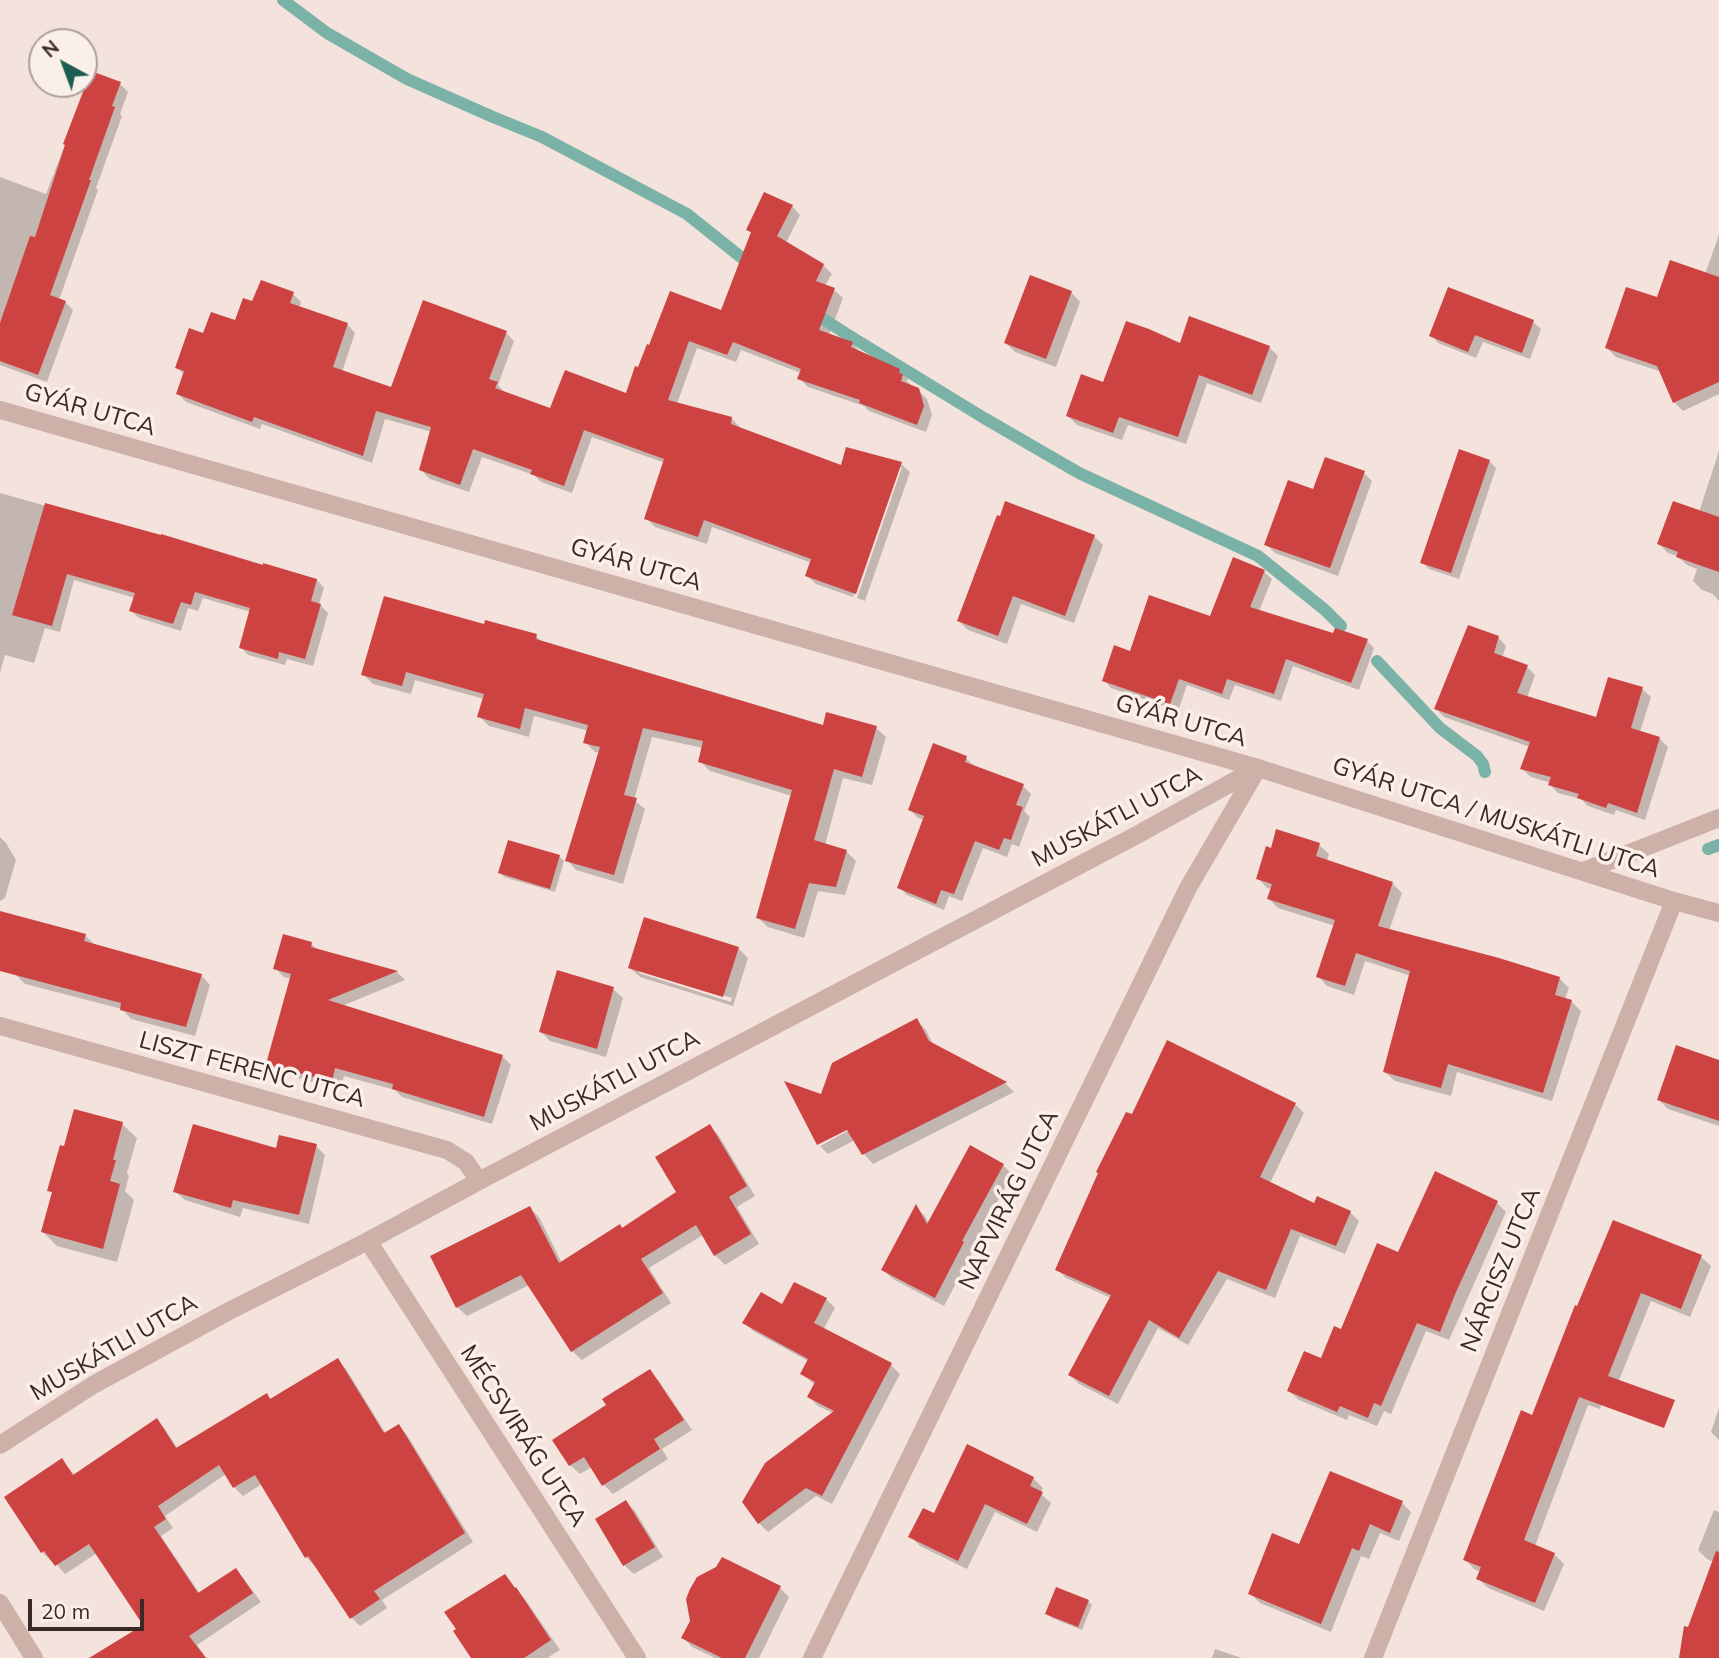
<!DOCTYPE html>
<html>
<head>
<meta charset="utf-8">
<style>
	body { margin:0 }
	#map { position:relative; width:1719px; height:1658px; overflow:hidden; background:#f4e3dd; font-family:Mulish,sans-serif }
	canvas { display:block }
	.north { position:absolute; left:28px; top:28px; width:70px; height:70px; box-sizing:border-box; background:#fbefe9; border:2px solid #ada09c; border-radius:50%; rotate:319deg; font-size:19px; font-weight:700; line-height:28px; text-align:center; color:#392a28 }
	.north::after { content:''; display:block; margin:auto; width:24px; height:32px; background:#1b5d52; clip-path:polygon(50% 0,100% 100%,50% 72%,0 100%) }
	.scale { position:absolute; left:28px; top:1599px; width:116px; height:32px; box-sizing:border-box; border:4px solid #392a28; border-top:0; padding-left:9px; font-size:21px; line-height:24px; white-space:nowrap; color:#392a28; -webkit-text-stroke:5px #fbefe9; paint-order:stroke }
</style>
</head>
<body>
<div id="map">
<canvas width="1719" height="1658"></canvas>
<div class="north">N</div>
<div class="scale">20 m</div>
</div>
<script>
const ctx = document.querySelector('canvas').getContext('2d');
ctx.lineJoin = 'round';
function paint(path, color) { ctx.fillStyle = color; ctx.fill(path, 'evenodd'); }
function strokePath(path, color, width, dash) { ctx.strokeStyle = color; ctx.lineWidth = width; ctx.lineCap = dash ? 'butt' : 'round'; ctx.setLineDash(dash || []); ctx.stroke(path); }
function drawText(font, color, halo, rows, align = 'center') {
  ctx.font = font + ' Mulish,sans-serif'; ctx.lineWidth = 7; ctx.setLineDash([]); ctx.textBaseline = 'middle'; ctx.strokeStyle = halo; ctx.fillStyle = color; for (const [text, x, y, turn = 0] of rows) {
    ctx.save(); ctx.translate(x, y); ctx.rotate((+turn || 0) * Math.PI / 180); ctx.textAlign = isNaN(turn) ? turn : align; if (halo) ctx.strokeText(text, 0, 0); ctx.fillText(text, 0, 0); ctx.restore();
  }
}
paint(new Path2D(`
	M92,74l28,10 8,8 -8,22 2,2 -26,72 2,2 -39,110 6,2 8,8 -26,72 -47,-17v-188l46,17z
	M792,206l8,9 -14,28 37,22 9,9 -7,12 9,4 9,8 -14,37 23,8 8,9 39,18 9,9 -1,2 3,3v2l8,4 9,9 5,16 -6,17 -57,-21 -5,-5 -56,-19 -9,-9 2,-5 -60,-23 -5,12 -39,-14 -20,56 55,15 8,8v2l102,38 59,-3 9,8 -45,129 -8,-3 45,-131h-3l-46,130 -37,-13 -9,-8 5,-13 -100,-36 -5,17 -52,-17 -9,-9 19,-55 -73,-26 -20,56 -31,-11 -7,-7 -52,-18 -13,35 -39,-13 -9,-9 11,-38 -47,-13 -13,44 -110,-39 -2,5 -74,-27 -8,-8 6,-19 -7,-8 27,-31 32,-13 18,-19 39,-10 8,8 -2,6 48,16 8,9 -13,39 51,17 113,-56 8,8 -16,44 7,8 46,17 76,-15 9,-26 86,-56 30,-79 -4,-5z
	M1719,235v159l-36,17 -9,-9 -12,-30 -46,-15 -9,-9 51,-48 47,-26z
	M1071,292l9,10 -24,65 -41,-15 -9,-9z
	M1533,322l8,7 -11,30 -47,-17 -7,16 -38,-15 -7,-8z
	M1181,346l88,1 9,9 -17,47 -54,-20 -21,61 -58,-19 -6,15 -45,-15 -9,-9 37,-31z
	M1719,451v150l-6,-7 -11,-4 -9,-9 4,-12 -10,-4 -10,-9 -9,-3 -9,-9 40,-32z
	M1489,461l7,7 -37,111 -30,-10 -7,-7z
	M1364,473l8,8 -34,95 -63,-23 -9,-9 48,-53z
	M0,493l264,74 53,13 7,8 -5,16 9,9 -15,53 -26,-7 -2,6 -37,-10 -7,-8 10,-35 -48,-14 -5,13 -10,-3 -7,23 -42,-13 -8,-7 4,-13 -61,-18 -14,52 -15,-4 -11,35 -29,-8 -5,18z
	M1094,536l9,9 -29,78 -53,-19 -14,40 -39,-14 -9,-9z
	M1264,572l8,7 -13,32 75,25 33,5 7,7 -15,42 -66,-24 -12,35 -46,-16 -6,15 -42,-15 -9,26 -67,-23 -7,-8 27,-26 80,-36z
	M485,626l51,10 8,8 280,83 52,1 10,9 -14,48 -29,-7 -18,67 21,6 10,10 -11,34 -27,-4 -14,47 -36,-11 -10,-9 34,-122 -82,-25 -10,-10 3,-13 -51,-11 -18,63 11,9 -22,75 -47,-14 -9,-10 33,-107 -5,-1 -10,-10 4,-11 -55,-15 -5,21 -40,-11 -10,-10 5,-17 -69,-19 -4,14 -38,-10 -10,-10z
	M1498,637l8,9 -4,12 25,9 8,8 -8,23 70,21 45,-30 9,8 -11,35 19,6 9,9 -23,73 -29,-10 -2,5 -26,-9 -7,-7 -23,-6 -8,-8 1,-2 -20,-6 -9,-8 8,-22 -86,-30 -8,-8z
	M934,746l32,12 8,8 49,20 8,8 -7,17 6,6 -11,30 -7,-3 -5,13 -24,-9 -21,53 -13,-5 -5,14 -37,-15 -8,-8 25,-67 -6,-2 -8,-8z
	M0,837l6,6 10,17 -11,38 -5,3z
	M1319,845l10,9 -2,7 65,22 10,10 -13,38 170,47 10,10 -4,11 6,2 10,10 -29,90 -95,-29 -6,24 -56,-15 -10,-9 26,-96 -46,-15 -11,34 -27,-9 -9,-10 17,-50 -57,-18 -9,-9 3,-10 -5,-1 -9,-10 14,-28z
	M559,856l5,5 -9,31 -51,-15 -4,-5z
	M85,935l10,10 106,30 9,10 -15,51 -64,-17 -9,-10 -97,-25 -10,-10z
	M311,944l7,6 79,22 8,8 -63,26 161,51 8,8 -19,59 -90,-27 -7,-7 -51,-14 -4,14 -63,-18 -9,-8 23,-85 -7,-2 -9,-9z
	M738,948l10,10 -15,48 -93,-29 -10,-9zM639,970l93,28 -1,4 -92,-29z
	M613,989l10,9 -17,59 -56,-16 -9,-9z
	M917,1021l9,9 8,16 72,38 8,8 -141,72 -9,-10 -9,-14 -27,14 -8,-8 35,-19 -1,-3 -35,18v3l-31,-61 34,12z
	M1719,1062v64l-51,-17 -9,-9z
	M1295,1104l9,9 -34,70 45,22 35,7 9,9 -14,33 -45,-18 -25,62 -48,-19 -39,66 -30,-17 -40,76 -39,-20 -9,-9 41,-77 -45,-20 -9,-9 76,-152z
	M122,1124l15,14 -10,35 2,3 -4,15 9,9 -17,62 -60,-16 -14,-14 10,-38 -4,-4z
	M710,1126l9,10 36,60 -18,11 22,37 -34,21 -10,-10 -12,-20 -54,33 22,35 -89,57 -10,-9 -43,-66 -62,31 -10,-9 73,-99 9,9 23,46 60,-33 56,-37z
	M316,1146l9,9 -16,69 -66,-16 -3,9 -55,-17 -10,-9 102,-41z
	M1003,1165l9,9 -41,77 1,2 -28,53 -51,-27 -10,-9 33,-63 9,9 4,8z
	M1497,1203l9,9 -57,128 -23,-9 -35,83 -7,-3 -7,15 -28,-11 -2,5 -48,-20 -10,-9 33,-30 20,-30 57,-77z
	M1701,1257l10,9 -21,51 -39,-16 -42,104 -7,-2 -2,6 -12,-4 -53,141 19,8 10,10 -20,47 -56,-23 -10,-10 3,-6 -7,-3 -9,-10 68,-142 43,-109z
	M826,1299l9,9 -12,22 68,35 9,9 -68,130 -16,-8 -48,36 -9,-9 74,-110 -15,-7 -9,-9 6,-12 -13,-11 6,-13 -55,-30 -9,-9 39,-16z
	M337,1361l9,8 40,65 13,-8 8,9 66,107 -91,58 5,8 -27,18 -8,-8 -37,-52 -9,-9 -44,-73 -19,12 -9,-9 -8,-13 -61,42 8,12 -12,8 39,58 35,-24 9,9 17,23 -64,43 9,13h-104l43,-33 -48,-72 -32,21 -12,-14 -2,1 -9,-9 20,-92 13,16 82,-56 8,9 13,20 88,-54 6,5z
	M650,1371l9,10 33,49 -30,19 6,10 -55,35 -9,-9 -12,-18 -12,7 -10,-9 38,-59z
	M1719,1408v32l-8,-8z
	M1033,1478l10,10 -3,5 11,10 -14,29 -42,-20 -28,57 -47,-23 -10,-10 25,-20z
	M626,1502l9,9 28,46 -29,17 -10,-9z
	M1402,1503l9,9 -12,29 -19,-8 -11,26 -8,-3 -30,76 -71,-29 -10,-10 50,-47z
	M1714,1510l5,2v146h-39l34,-96 -7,-3 -9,-9z
	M722,1559l58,29 9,9 -30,61h-44l-23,-11 -9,-10z
	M505,1577l20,22 35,51 -13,8h-74z
	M1088,1601l4,4 -10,25 -30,-12 -5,-4z
	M1215,1649l27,9h-30z`), '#0003');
strokePath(new Path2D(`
	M283,0l44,33 80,46 86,38 49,20 145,77 65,52
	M811,311l34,22 139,85 95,55 179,83 67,54 16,16
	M1377,661l63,67 37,28 6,8 2,8
	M1708,849l11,-4`), '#7ab2a7', 12);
paint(new Path2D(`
	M91,71l30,11 -9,24 3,1 -26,73h2l-41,115 16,6 -28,74 -38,-14v-38l30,-87 5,1 30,-92 -2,-1z
	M764,192l29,13 -16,31 47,28 -8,17 19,7 -16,42 34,12 -2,5 49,22 -1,4 4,1 -2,7 18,7 5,18 -7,19 -58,-22 1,-3 -63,-21 4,-10 -68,-27 -6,13 -38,-14 -21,59 64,17 -1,7 110,41 5,-18 56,15 -46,132 -51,-18 6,-17 -107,-39 -6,17 -54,-18 20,-60 -80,-29 -20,56 -34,-12 2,-4 -59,-21 -13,36 -41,-15 12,-43 -55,-16 -13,45 -109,-39 -2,5 -76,-28 8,-23 -9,-3 14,-40 14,5 8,-21 24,8 8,-22 9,3 9,-21 33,12 -4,11 58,20 -15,44 58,20 32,-87 84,31 -18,48 9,3 -3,6 55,20 15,-38 61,23 9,-27 3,1 9,-23 2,1 21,-54 51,19 30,-78 -5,-2z
	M1670,260l49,17v105l-46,21 -16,-37 -52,-18 21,-61 31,10z
	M1030,275l42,16 -26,68 -42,-16z
	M1448,287l86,33 -12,33 -47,-18 -7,17 -39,-16z
	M1189,316l81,30 -18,49 -53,-20 -21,62 -59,-20 -6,16 -47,-17 15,-42 22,8 23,-61 23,8 31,14z
	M1459,449l31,11 -39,113 -31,-10z
	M1325,457l40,14 -35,97 -66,-23 24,-65 25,9z
	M1005,501l90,34 -30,81 -52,-20 -15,40 -41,-15 40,-106 3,1z
	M1673,501l46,16v55l-43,-15 2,-5 -21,-8z
	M45,503l116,32v-1l102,31v-2l54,16 -6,22 10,3 -16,55 -26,-7 -1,7 -39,-11 11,-40 -55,-16 -4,13 -10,-3 -8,22 -44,-13 6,-18 -68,-19 -15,52 -40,-11z
	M1233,557l32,13 -15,37 83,26 2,-5 33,11 -17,44 -65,-24 -12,35 -47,-15 -5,15 -43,-15 -9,25 -68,-23 12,-36 16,6 19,-56 61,21z
	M384,596l100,28 1,-4 52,14 -1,5 287,86 3,-13 51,14 -15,51 -28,-8 -20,71 33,10 -11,37 -27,-4 -14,46 -39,-11 36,-128 -94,-28 5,-21 -60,-13 -19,67 13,3 -23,77 -49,-14 35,-114 -17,-4 5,-18 -63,-17 -5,21 -43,-12 7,-23 -78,-22 -4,14 -41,-11z
	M1468,625l31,11 -5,17 34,12 -11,28 79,24 12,-40 35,10 -12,41 29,9 -23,76 -29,-10 -2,5 -29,-10 2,-4 -31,-9 3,-8 -31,-8 10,-27 -96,-33z
	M933,743l34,13 -2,6 59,22 -8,21 7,2 -12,33 -7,-2 -5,12 -24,-9 -21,53 -13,-4 -5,14 -39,-16 27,-72 -16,-6z
	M1276,829l44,14 -4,13 77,26 -15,44 121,32 61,19 -5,18 17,5 -29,93 -95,-29 -7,24 -58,-16 27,-101 -54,-18 -11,33 -29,-9 19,-57 -68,-21 5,-15 -16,-5 10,-33 5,2z
	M508,840l52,15 -10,34 -52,-16z
	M0,911l86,23 -2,7 118,33 -16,53 -66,-17 1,-7 -121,-32z
	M644,917l95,30 -16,50 -95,-29z
	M283,934l29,8 -1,5 87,24 -70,29 175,55 -19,62 -92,-28 1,-5 -58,-16 -3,14 -66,-18 25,-90 -18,-5z
	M557,970l57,17 -17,62 -58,-17z
	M917,1018l12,23 78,41 -145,73 -15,-25 -30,15 -33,-64 37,13 11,-31z
	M1167,1040l129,63 -36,74 54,26 3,-7 34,15 -15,35 -45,-17 -25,61 -48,-19 -39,67 -30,-18 -40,76 -41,-21 43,-80 -56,-25 43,-97 -2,-1 30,-60 6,2z
	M1676,1045l43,15v61l-62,-21z
	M74,1109l49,13 -10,38h3l-6,21 10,3 -17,65 -62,-17 11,-40 -5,-1 13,-46 4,1z
	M193,1124l83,24 3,-13 38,9 -18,71 -66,-15 -2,8 -58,-16z
	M710,1124l37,62 -18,11 22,37 -37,22 -18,-31 -55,34 22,34 -92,59 -50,-77 -65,33 -26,-52 100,-50 29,57 61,-39 2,4 54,-36 -21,-35z
	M970,1145l34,19 -42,77 2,1 -29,56 -54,-28 35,-66 11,20z
	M1435,1171l63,30 -42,91 -16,40 -23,-9 -36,83 -7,-3 -6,15 -28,-12 -3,6 -50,-21 17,-40 17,7 13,-32 7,3 36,-86 21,9z
	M1613,1220l89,35 -21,54 -40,-16 -33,83 67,24 -11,28 -85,-31 -55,143 31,13 -20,50 -59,-24 5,-12 -18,-7 58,-150 11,5 43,-110 2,1z
	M794,1282l33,16 -13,25 78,40 -70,133 -16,-8 -48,36 -16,-22 23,-39 69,-52 -27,-14 8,-15 -15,-8 8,-15 -66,-36 19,-31 21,12z
	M338,1358l46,75 15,-9 66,109 -91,58 6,8 -30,20 -42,-63 -3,2 -50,-83 -22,13 -14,-23 -61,41 8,13 -12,8 44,66 38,-25 17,25 -64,43 17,22h-117l54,-33 -54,-81 -34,22 -11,-15 -3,2 -37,-56 58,-39 11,17 84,-57 19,30 91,-55 3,6z
	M650,1369l34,51 -30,19 6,10 -58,37 -18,-29 -15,9 -17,-26 54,-35 -4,-6z
	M967,1444l67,33 -4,9 13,6 -16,32 -42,-20 -27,57 -50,-24 15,-29 11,5z
	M1330,1471l73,30 -13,32 -20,-9 -11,27 -7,-3 -31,76 -73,-30 24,-61 27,11z
	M626,1500l29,47 -32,19 -28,-47z
	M1716,1551l3,1v106h-40l5,-32 4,1z
	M722,1557l59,29 -36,72h-23l-41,-20 9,-17 -4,-22 4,-10 7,-12 19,-10z
	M505,1574l10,14 1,-1 35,53 -27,18h-53l-18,-27 3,-2 -12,-17z
	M1056,1587l33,13 -11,27 -33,-13z`), '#cc4342');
strokePath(new Path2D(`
	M0,410l1258,358 416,133 45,12
	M1584,871l135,-53
	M0,1026l447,124 19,12 13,19
	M368,1241l269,417
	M0,1445l93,-60 136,-74 139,-70 111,-60 656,-345 123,-68
	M0,1603l34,55
	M812,1658l376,-770 70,-120
	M1373,1658l301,-757`), '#cdb0a7', 18);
drawText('24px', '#392a28', '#fbefe9', [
	["GYÁR UTCA",90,410,16],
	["GYÁR UTCA",636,565,16],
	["GYÁR UTCA",1181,721,16],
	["MUSKÁTLI UTCA",1117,817,-28],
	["GYÁR UTCA / MUSKÁTLI UTCA",1496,818,18],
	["LISZT FERENC UTCA",252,1070,15],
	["MUSKÁTLI UTCA",615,1081,-28],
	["NAPVIRÁG UTCA",1009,1200,-64],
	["NÁRCISZ UTCA",1501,1270,-68],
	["MUSKÁTLI UTCA",114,1348,-30],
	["MÉCSVIRÁG UTCA",523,1436,57]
]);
</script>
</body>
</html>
